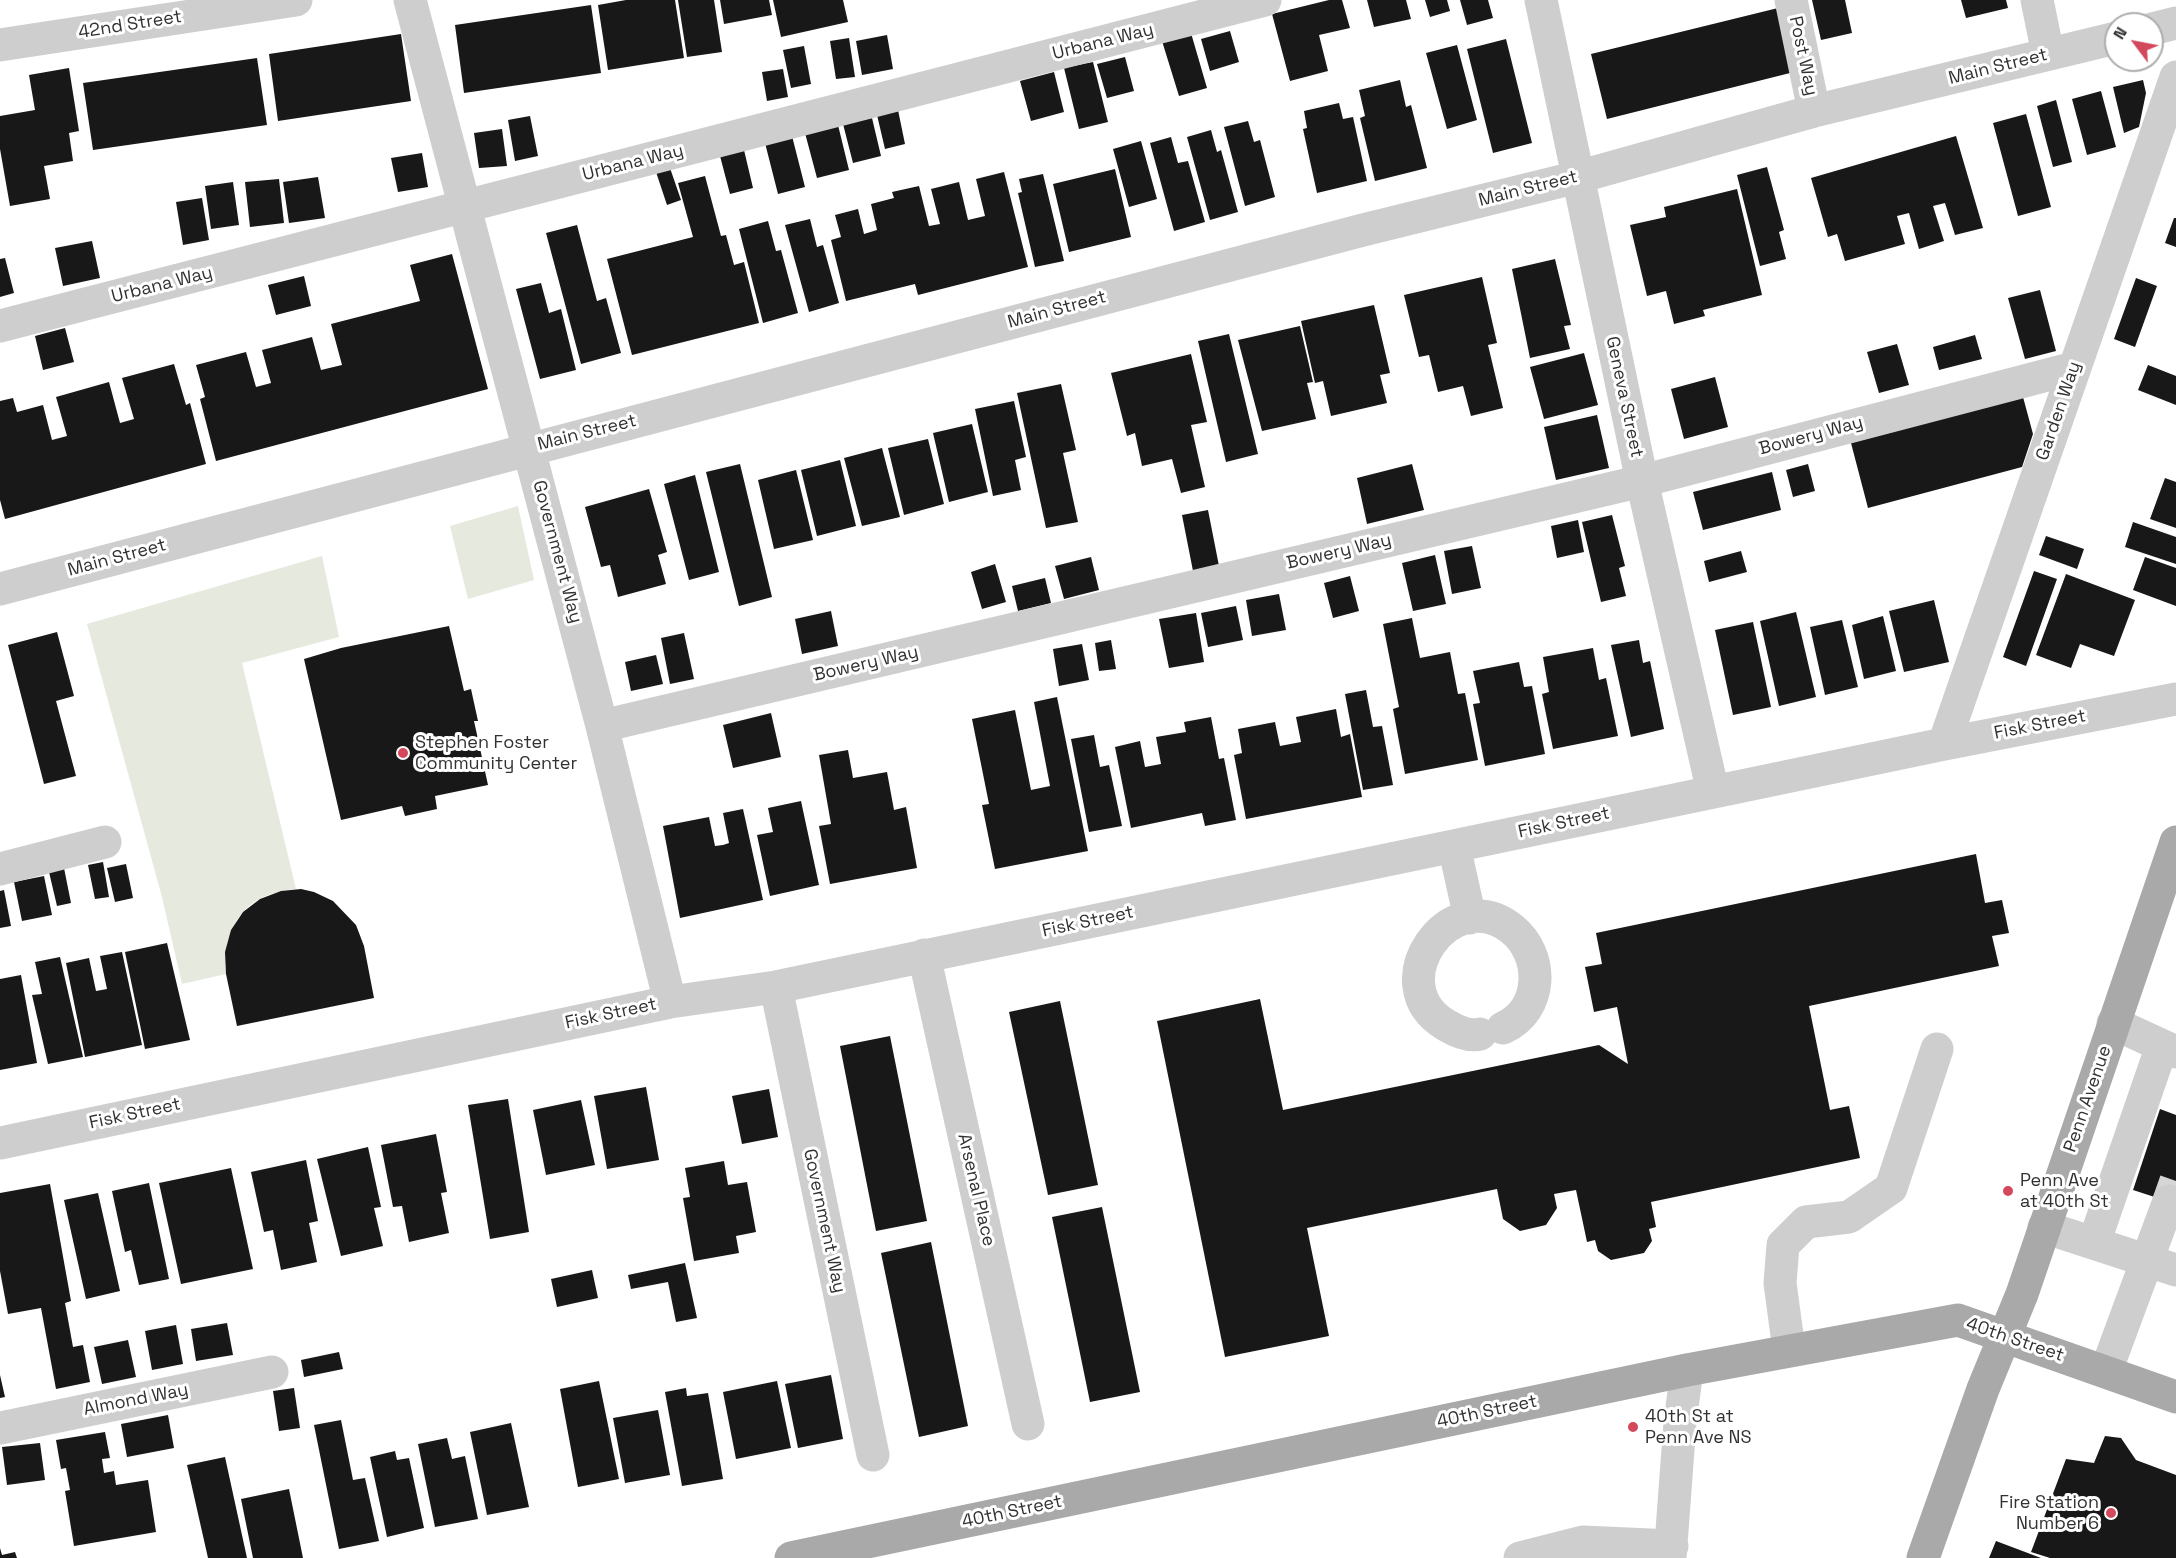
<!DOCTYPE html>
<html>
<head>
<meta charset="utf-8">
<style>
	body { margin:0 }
	#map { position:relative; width:2176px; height:1558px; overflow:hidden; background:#fff; font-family:"Space Grotesk",sans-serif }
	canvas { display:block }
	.north { position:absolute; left:2104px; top:12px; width:60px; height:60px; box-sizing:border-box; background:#fff; border:2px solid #adadad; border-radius:50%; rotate:302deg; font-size:16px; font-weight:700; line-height:24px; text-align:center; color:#313131 }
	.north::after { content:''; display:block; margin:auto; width:21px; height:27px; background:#d3485b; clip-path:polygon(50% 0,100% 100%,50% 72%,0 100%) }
</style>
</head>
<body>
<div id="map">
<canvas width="2176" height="1558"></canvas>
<div class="north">N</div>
</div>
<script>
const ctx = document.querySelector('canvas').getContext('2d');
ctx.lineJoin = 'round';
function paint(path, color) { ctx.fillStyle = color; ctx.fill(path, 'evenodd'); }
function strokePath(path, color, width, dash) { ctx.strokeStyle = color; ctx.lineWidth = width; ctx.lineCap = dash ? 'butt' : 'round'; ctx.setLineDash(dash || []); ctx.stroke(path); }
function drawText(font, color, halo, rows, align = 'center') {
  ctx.font = font + ' "Space Grotesk",sans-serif'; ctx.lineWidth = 6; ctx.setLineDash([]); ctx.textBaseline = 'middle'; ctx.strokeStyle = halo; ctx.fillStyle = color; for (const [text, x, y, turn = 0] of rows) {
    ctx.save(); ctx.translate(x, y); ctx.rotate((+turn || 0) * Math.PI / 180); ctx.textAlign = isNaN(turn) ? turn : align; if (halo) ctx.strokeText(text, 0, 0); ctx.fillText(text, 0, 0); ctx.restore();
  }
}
paint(new Path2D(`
	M518,506l16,74 -66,19 -18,-73z
	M322,556l17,81 -97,26 54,226c-51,4 -73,36 -70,85l-44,10 -20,-87 -75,-273z`), '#e5e9de');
paint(new Path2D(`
	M626,0h49l9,58 -76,12 -10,-65z
	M678,0h36l8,52 -35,5z
	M720,0h49l3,15 -48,9z
	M773,0h70l5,22 -67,15z
	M1329,0h13l8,28 -31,7 9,36 -38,10 -18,-67z
	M1367,0h39l5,19 -37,8z
	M1425,0h22l3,11 -20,6z
	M1460,0h28l5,18 -26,7z
	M1812,0h33l7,33 -31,7z
	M1961,0h45l2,8 -42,10z
	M591,5l10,68 -137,20 -9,-68z
	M1778,8l16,64 -187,47 -16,-65z
	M1230,31l9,31 -29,9 -9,-32z
	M1191,33l16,55 -28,8 -17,-55z
	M401,34l10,67 -133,20 -9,-67z
	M887,35l6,34 -31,6 -6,-34z
	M849,38l6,39 -19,2 -6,-38z
	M1506,39l26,104 -39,10 -26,-104z
	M1457,45l20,75 -30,9 -21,-76z
	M804,46l7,38 -20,4 -8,-38z
	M1125,57l9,34 -27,7 -10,-34z
	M257,58l10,67 -174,25 -10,-67z
	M1093,62l15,60 -29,7 -15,-61z
	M69,68l10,63 -10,2 4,28 -29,5 6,33 -40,7 -10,-57v-33l35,-6 -6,-35z
	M783,69l5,28 -21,4 -5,-29z
	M1054,72l10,40 -33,9 -11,-40z
	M1400,80l6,27 5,-2 16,63 -52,13 -15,-63 5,-2 -6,-26z
	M2143,80l3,13 -7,34 -15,6 -11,-46z
	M2101,91l15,56 -29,8 -15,-56z
	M2056,100l16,62 -19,5 -16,-61z
	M1339,103l4,16 10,-2 14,64 -50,12 -14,-64 4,-1 -3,-17z
	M898,110l7,34 -20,5 -8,-34z
	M2026,114l25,93 -33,9 -25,-93z
	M530,116l8,40 -23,5 -7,-41z
	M872,118l9,38 -28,7 -10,-39z
	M1248,121l6,21 6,-2 15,57 -30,9 -21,-79z
	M838,125l11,45 -32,8 -12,-45z
	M502,129l5,37 -28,2 -5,-35z
	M1211,130l6,22 4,-2 17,62 -28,8 -23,-83z
	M792,136l13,51 -27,7 -13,-51z
	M1956,136l27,92 -28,7 -10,-32 -12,3 11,35 -25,8 -10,-36 -12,3 8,28 -60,17 -8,-27 -9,3 -17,-59z
	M1171,137l7,26 10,-2 17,61 -31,9 -24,-88z
	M1141,141l16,58 -28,8 -16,-58z
	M744,150l9,38 -23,6 -10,-38z
	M422,153l6,34 -30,5 -7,-34z
	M1767,167l17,63 -5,2 7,27 -26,7 -23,-91z
	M670,168l11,32 -14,5 -11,-33z
	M1115,169l16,68 -62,15 -16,-68z
	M1004,172l24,95 -110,28 -3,-11 -69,17 -15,-61 10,-3 -6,-22 23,-6 6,25 13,-4 -6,-26 23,-6 -2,-6 27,-6 10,40 11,-2 -9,-35 28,-7 9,38 17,-4 -9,-37z
	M1043,174l21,87 -29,6 -17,-74 4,-1 -3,-13z
	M705,176l16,60 5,-1 8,30 10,-3 15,61 -127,32 -25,-96 86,-22 -15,-54z
	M318,177l7,41 -36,5 -6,-41z
	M279,179l5,44 -34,4 -5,-45z
	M233,182l6,43 -28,4 -6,-43z
	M1737,189l25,106 -59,15 2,6 -31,8 -8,-33 -19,5 -17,-71 36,-8 -2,-10z
	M202,198l7,42 -26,5 -7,-43z
	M2174,218h2v29l-11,-4z
	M810,219l7,28 6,-2 16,58 -30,9 -24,-87z
	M768,221l8,30 5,-1 17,63 -35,10 -24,-94z
	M577,225l20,76 9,-3 15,55 -40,11 -35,-131z
	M92,241l8,37 -37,8 -8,-38z
	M452,254l36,135 -272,72 -16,-62 5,-2 -9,-32 50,-13 10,35 15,-4 -9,-33 50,-13 9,33 21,-5 -11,-41 89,-23 -10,-36z
	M5,258l9,35 -14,4v-38z
	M1555,259l16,66 -7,1 6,23 -40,9 -18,-89z
	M304,276l7,30 -35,9 -8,-30z
	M1482,277l15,66 -9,2 15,63 -32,8 -8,-30 -25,6 -9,-37 -10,2 -15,-62z
	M2136,278l21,8 -22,61 -21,-8z
	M541,283l8,30 12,-4 15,61 -36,9 -24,-90z
	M2040,290l16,61 -31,8 -17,-61z
	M1374,305l16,68 -10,2 7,28 -56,13 -8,-35 -8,2 -14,-62z
	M1300,326l13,56 -6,1 9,36 -54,12 -24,-91z
	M65,328l9,34 -31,8 -8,-34z
	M1229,334l29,120 -32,8 -28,-121z
	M1975,335l7,24 -43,11 -6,-23z
	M1897,344l12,41 -30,8 -12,-41z
	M1584,353l14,52 -54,14 -14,-52z
	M1191,354l16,68 -16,3 14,62 -24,6 -9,-34 -30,7 -7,-33 -8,3 -16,-63z
	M174,364l12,41 4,-2 16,61 -201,55 -5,-19v-99l13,-3 4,14 26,-7 9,35 15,-4 -11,-39 53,-15 11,41 14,-4 -12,-41z
	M2148,365l28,11v29l-38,-15z
	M1715,377l13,50 -44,12 -13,-50z
	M1061,384l15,66 -13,3 15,69 -32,6 -29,-135z
	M2023,397l10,37 -11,33 -154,41 -17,-65z
	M1014,401l12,56 -11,3 6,30 -28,6 -18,-87z
	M1597,415l12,53 -53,12 -12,-53z
	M972,424l16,68 -39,10 -16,-69z
	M928,439l16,65 -40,11 -16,-67z
	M882,448l18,69 -38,9 -18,-68z
	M840,460l16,66 -39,10 -16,-66z
	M740,464l32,133 -33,9 -33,-134z
	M1412,464l12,46 -57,14 -10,-46z
	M1808,464l7,27 -22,6 -7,-27z
	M796,470l17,70 -39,9 -16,-69z
	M1772,472l9,38 -78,20 -10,-38z
	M695,475l24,97 -30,8 -25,-96z
	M2165,478l11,4v46l-26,-9z
	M649,489l18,63 -9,3 8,29 -48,13 -8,-32 -9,2 -16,-60z
	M1208,510l11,56 -26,5 -11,-56z
	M1612,515l13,51 -6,2 7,28 -25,6 -19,-80z
	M1578,520l6,32 -27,6 -6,-32z
	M2133,522l43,15v27l-51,-17z
	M2046,536l38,13 -7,20 -38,-14z
	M1472,546l9,42 -29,6 -8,-43z
	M1741,551l6,21 -38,10 -5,-21z
	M1435,555l11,49 -33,7 -11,-48z
	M1091,557l8,33 -35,9 -9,-33z
	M2145,557l31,11v38l-43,-16z
	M995,564l11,38 -24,7 -11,-37z
	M2034,571l23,8 -31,87 -23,-9z
	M2066,574l69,26 -21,56 -34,-12 -9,24 -35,-13z
	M1350,576l9,35 -26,7 -9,-35z
	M1045,578l6,25 -33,8 -6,-25z
	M1279,594l7,36 -34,6 -6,-36z
	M1934,600l15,62 -45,10 -15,-61z
	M1236,606l7,34 -35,7 -7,-34z
	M831,611l7,35 -36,8 -7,-35z
	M1796,612l20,85 -37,9 -19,-85z
	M1196,613l8,49 -35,6 -10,-49z
	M1883,616l13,55 -32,8 -12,-54z
	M1412,618l8,40 30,-6 8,42 7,-1 13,67 -73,14 -12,-65 6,-2 -16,-83z
	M1842,620l16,67 -33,8 -15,-68z
	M1753,622l18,85 -38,8 -18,-85z
	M449,626l15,65 7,-2 7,32h-4l14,64 -53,11 2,13 -32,7 -3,-10 -61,14 -37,-161 37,-11z
	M57,632l17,64 -18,5 20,75 -32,8 -36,-139z
	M684,633l10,46 -24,5 -9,-46z
	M1111,640l5,29 -17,2 -4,-28z
	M1639,640l4,23 7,-2 14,68 -33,8 -20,-92z
	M1082,644l7,36 -30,6 -6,-37z
	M1593,648l6,32 7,-2 12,58 -65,13 -11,-55 7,-2 -6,-35z
	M656,655l7,29 -32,7 -6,-29z
	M1519,662l5,25 8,-1 13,68 -60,12 -12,-62 7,-1 -7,-32z
	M1366,690l7,37 9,-1 11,59 -30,5 -18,-96z
	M1057,697l31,154 -93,18 -13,-64 7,-1 -17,-85 43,-9 16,80 19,-4 -16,-84z
	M1336,709l5,28 9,-3 12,63 -116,22 -12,-64 8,-2 -4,-24 37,-7 5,24 21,-4 -5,-25z
	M771,713l10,44 -48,11 -10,-43z
	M1211,717l8,42 5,-1 12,62 -31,6 -3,-13 -71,15 -16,-81 25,-6 5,26 16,-3 -5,-27 30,-5 -2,-10z
	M1094,735l6,32 9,-2 13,61 -33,6 -18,-93z
	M848,750l5,28 34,-6 7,38 12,-3 11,61 -87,16 -11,-58 12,-2 -12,-69z
	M801,801l18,84 -49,11 -13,-61 16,-3 -5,-24z
	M743,809l20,91 -83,18 -17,-92 46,-9 6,29 8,-1 6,-2 -6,-30z
	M1976,854l9,49 17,-3 7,33 -17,3 7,30 -190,40 21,104 19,-4 11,52 -209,44 5,25 -7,2 3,12 -8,12 -33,7 -13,-9 -3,-11 -8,2 -11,-52 -22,4 3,14 -11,17 -26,6 -17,-12 -6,-30 -190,39 22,108 -104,21 -68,-336 103,-22 23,111 316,-65 29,19 -11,-57 -23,5 -9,-45 17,-3 -6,-31z
	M103,862l6,35 -14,2 -7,-34z
	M126,864l7,34 -18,4 -8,-34z
	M64,868l7,35 -14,3 -8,-34z
	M44,876l8,39 -30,6 -8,-39z
	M301,889l13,3 19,9 23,24 8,21 10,52 -137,28 -11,-52 -1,-22 6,-22 12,-18 17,-13 21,-8z
	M4,890l7,36 -11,2v-37z
	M167,943l23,97 -45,9 -20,-97z
	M122,952l20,93 -57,12 -19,-94 23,-5 7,33 11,-2 -7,-33z
	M60,957l23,100 -35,7 -16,-69 10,-1 -7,-32z
	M21,975l16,88 -37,7v-91z
	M1060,1001l38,184 -50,10 -39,-183z
	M890,1036l37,185 -51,10 -36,-185z
	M646,1087l13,73 -52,9 -13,-73z
	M769,1089l9,48 -36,7 -10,-48z
	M508,1099l21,133 -39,7 -22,-134z
	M581,1100l14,65 -49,10 -13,-65z
	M2160,1109l16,6v89l-43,-14z
	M436,1134l11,58 -6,1 8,40 -40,9 -7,-36 -9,1 -12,-62z
	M368,1147l13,60 -7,1 9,38 -42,10 -24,-97z
	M306,1160l12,61 -9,2 8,39 -36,8 -8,-40 -9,2 -13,-60z
	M724,1161l4,24 19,-3 9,50 -20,4 3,17 -45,8 -11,-63 7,-1 -5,-29z
	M231,1168l22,101 -72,15 -22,-101z
	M149,1183l20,96 -30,6 -8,-35 -6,2 -13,-61z
	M50,1184l21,117 -6,2 8,44 10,-2 7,37 -34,7 -15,-81 -33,6 -8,-43v-78z
	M98,1193l22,98 -34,8 -22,-99z
	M1102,1207l38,185 -50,10 -38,-185z
	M931,1242l37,184 -49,11 -38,-184z
	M685,1263l12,55 -21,4 -8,-40 -37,7 -3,-14z
	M592,1270l6,28 -41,9 -6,-28z
	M227,1323l6,32 -37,6 -5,-32z
	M176,1325l7,39 -31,6 -7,-39z
	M128,1340l8,37 -34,7 -8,-37z
	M339,1352l4,17 -39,8 -3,-17z
	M0,1375l5,22 -5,1z
	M831,1375l12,64 -45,9 -13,-64z
	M599,1381l20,98 -41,8 -18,-98z
	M777,1381l14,67 -55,11 -13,-67z
	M294,1388l6,40 -21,3 -6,-40z
	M686,1388l1,8 21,-3 15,86 -41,7 -17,-94z
	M658,1410l12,65 -45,8 -12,-65z
	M168,1415l6,33 -47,9 -6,-33z
	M341,1420l12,60 12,-2 14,63 -40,8 -25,-124z
	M511,1423l18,84 -42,8 -17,-83z
	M105,1432l5,26 -8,1 2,14 10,-2 2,14 32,-5 8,52 -82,14 -9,-55 5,-1 -4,-22 -5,1 -5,-29z
	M2105,1436l16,2 15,22 40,15v83h-126l-19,-6 35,-93 28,4z
	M447,1438l5,21 13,-3 13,63 -43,8 -17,-83z
	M40,1443l5,37 -38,5 -5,-38z
	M395,1451l2,9 12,-2 15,70 -37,9 -17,-80z
	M225,1457l22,101h-39l-21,-93z
	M289,1489l14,69h-50l-12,-59z
	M1996,1541l45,17h-52z
	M0,1548l2,7 13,-3 2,6h-17z`), '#181818');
strokePath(new Path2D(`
	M2169,1201l7,-20`), '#d6d6d6', 33, [33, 16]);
strokePath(new Path2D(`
	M410,0l192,726 68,276
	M1541,0l101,481 71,311
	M1791,0l23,111
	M2037,0l11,54
	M2152,29l24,-6
	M0,45l296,-45
	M0,326l1265,-326
	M0,589l1363,-359 215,-53 236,-66 302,-73
	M602,726l1040,-245 432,-113
	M1944,744l232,-667
	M1454,846l16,72
	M0,869l105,-27
	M924,955l104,469
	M776,987l97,468
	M2113,1023l63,29
	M1480,1034c-11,3 -24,-3 -34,-9 -68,-40 4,-145 66,-96 32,26 32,80 -9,99
	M0,1143l670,-141 106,-15 1168,-243 232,-45
	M2044,1227l132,43
	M2094,1243l68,-197
	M1789,1350l-9,-67 3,-38 23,-23 43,-5 42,-29 46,-139
	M2106,1371l63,-170
	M0,1428l272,-56
	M1520,1558l63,-16 89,4
	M1670,1558l10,-136 7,-52`), '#cecece', 33);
strokePath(new Path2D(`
	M791,1558l896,-188 271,-50 218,77
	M1923,1558l60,-169 39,-95 154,-452`), '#a9a9a9', 33);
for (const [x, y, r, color] of [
	[403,753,6,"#d3485b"],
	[2008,1191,6,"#d3485b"],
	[1633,1427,6,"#d3485b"],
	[2111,1513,6,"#d3485b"]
]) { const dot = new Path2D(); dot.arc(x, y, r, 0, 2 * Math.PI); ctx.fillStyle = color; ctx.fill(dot); strokePath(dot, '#fff', 2); }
drawText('18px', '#313131', '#fff', [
	["42nd Street",130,25,-9],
	["Urbana Way",1103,42,-14],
	["Post Way",1803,56,78],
	["Main Street",1998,67,-14],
	["Urbana Way",633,163,-14],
	["Main Street",1528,189,-14],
	["Urbana Way",162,285,-14],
	["Main Street",1057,310,-15],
	["Geneva Street",1624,397,78],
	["Garden Way",2059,411,-71],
	["Main Street",587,433,-14],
	["Bowery Way",1811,436,-15],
	["Government Way",557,552,75],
	["Bowery Way",1339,552,-13],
	["Main Street",117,558,-15],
	["Bowery Way",866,664,-13],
	["Fisk Street",2040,725,-11],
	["Fisk Street",1564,823,-12],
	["Fisk Street",1088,922,-12],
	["Fisk Street",611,1014,-12],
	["Penn Avenue",2088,1099,-71],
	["Fisk Street",135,1114,-12],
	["Arsenal Place",976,1190,77],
	["Government Way",824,1221,78],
	["40th Street",2015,1340,19],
	["Almond Way",136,1400,-11],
	["40th Street",1487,1412,-12],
	["40th Street",1012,1512,-12]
]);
drawText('18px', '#313131', '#fff', [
	["Stephen Foster",415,743],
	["Community Center",415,764],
	["Penn Ave",2020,1181],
	["at 40th St",2020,1202],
	["40th St at",1645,1417],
	["Penn Ave NS",1645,1438],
	["Fire Station",2099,1503,"right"],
	["Number 6",2099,1524,"right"]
], 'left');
</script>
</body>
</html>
